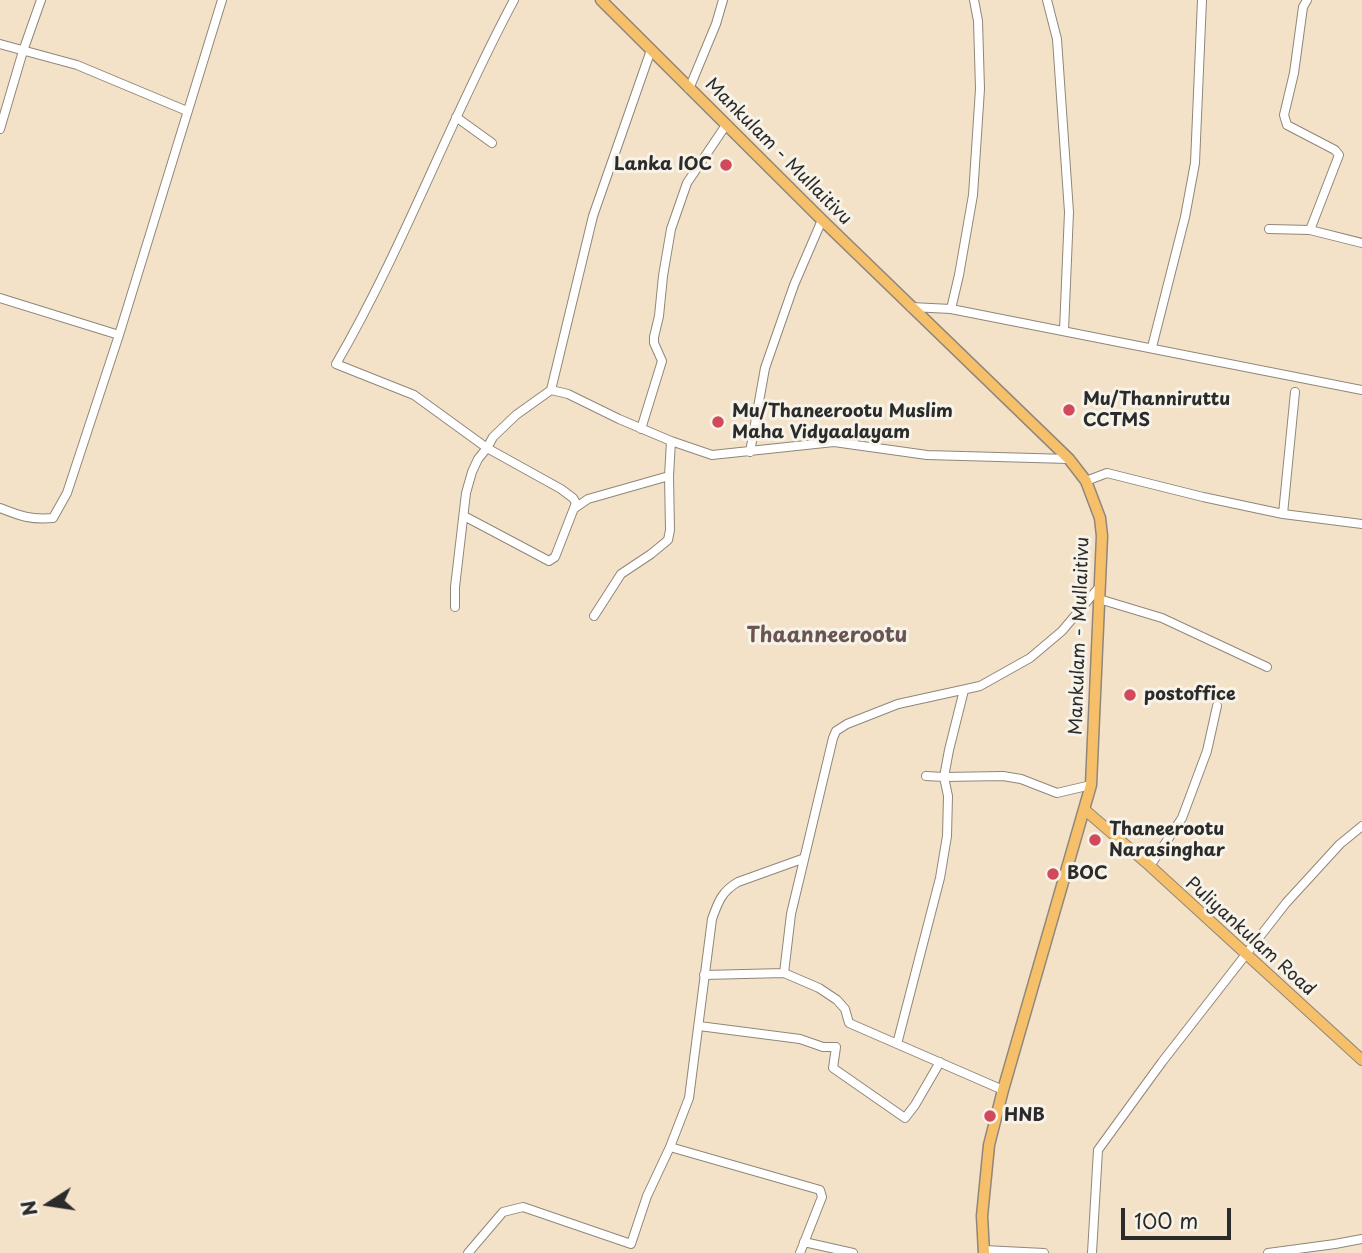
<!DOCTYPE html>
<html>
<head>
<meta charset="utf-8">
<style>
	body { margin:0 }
	#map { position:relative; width:1362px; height:1253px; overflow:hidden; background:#f4e2c8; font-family:"Playpen Sans",sans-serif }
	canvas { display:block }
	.north { position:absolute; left:14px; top:1169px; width:70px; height:70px; -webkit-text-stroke:5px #f7f3e8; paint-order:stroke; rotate:258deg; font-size:19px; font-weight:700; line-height:28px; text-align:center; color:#2b2b2b }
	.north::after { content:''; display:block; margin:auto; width:24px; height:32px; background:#2b2b2b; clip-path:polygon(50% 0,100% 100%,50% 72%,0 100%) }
	.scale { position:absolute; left:1121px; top:1208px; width:110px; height:32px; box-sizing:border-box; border:4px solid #2b2b2b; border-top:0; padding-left:9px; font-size:21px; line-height:24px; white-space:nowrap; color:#2b2b2b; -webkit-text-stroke:5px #f7f3e8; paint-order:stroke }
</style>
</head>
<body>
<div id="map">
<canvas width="1362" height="1253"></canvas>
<div class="north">N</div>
<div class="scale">100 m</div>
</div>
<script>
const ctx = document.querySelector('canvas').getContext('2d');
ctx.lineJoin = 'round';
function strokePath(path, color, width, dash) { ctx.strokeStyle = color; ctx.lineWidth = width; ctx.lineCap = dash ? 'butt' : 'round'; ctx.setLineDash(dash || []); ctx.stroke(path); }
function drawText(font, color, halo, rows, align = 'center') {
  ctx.font = font + ' "Playpen Sans",sans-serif'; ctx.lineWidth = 6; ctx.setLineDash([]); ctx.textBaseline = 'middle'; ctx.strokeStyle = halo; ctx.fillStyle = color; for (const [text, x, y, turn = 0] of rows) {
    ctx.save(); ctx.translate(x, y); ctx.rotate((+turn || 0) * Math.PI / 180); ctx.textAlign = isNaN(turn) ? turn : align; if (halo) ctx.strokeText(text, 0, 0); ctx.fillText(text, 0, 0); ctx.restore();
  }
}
const minor = new Path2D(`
	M1047,0l10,39 12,173 -5,118
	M1307,0l-4,7 -9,66 -10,42 3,10 48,25 4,5 -29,75
	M0,44l77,21 110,46
	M689,89l27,-65 7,-24
	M456,117l36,26
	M0,129l23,-78 18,-51
	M1269,229l41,1 52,13
	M0,298l119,37
	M911,307l40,2 411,81
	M951,309l8,-34 14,-80 7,-106 -2,-68 -4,-21
	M1152,347l33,-130 10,-54 7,-163
	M551,390l42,-174 58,-166
	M641,429l21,-68 -8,-18v-6l5,-21 4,-40 8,-47 16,-46 39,-58
	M750,452l15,-84 29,-83 28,-65
	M1086,481l21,-8 96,24 80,17 79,10
	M0,508c20,8 31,12 53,10l14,-25 52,-158 103,-335
	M575,508l13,-9 81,-23
	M1283,514l12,-122
	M464,516l85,45 6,-4 21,-54 -3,-5 -12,-9 -74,-41 -73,-53 -78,-31c68,-117 114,-245 178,-364
	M1099,599l63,19 105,49
	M455,607v-20l11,-94 6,-21 6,-13 9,-11 6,-11 23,-22 35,-25 17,4 51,25 52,22 41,14 122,-13 93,13 142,4
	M594,616l27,-42 30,-20 17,-14 2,-10 -1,-54 2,-35
	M926,776l18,1 59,-1 18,3 36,14 34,-8
	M1150,866l32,-48 25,-67 10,-45
	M784,973l7,-59 42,-176 3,-7 11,-7 51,-20 82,-18 50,-28 32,-27 38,-45
	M704,975l80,-2 35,15 18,12 8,9 4,14 154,67
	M699,1026l101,13 23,8h13l-3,21 72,50 10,-13 25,-43
	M897,1044l43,-166 7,-42 1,-40 -4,-19 5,-27 15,-60
	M670,1147l150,43 2,7 -22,56
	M804,1242l49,11
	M984,1250l60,3
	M468,1253l35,-41 20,-5 108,37 16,-48 23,-49 19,-49 23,-179c6,-17 10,-28 26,-37l64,-23
	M1092,1253l6,-103 64,-88 124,-159 54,-59 22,-18
	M1268,1253l67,-9 27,-5`);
const major = new Path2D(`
	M1085,810l65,56 212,194`);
const highway = new Path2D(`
	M601,0l221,220 247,239 17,22 14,37 2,18 -11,249 -88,305 -14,55 -7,71 2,37`);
strokePath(minor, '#90867a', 10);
strokePath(major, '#90867a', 12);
strokePath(highway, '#90867a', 13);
strokePath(minor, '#fff', 8);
strokePath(major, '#f6c06b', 10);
strokePath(highway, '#f6c06b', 10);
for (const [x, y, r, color] of [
	[726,165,7,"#d1495b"],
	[1069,410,7,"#d1495b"],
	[718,422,7,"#d1495b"],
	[1130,695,7,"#d1495b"],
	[1095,840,7,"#d1495b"],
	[1053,874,7,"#d1495b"],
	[990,1116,7,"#d1495b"]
]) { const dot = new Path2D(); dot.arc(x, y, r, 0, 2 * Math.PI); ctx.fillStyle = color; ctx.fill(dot); strokePath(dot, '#f7f3e8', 2.5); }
drawText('18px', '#2b2b2b', '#f7f3e8', [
	["Mankulam - Mullaitivu",778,152,45],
	["Mankulam - Mullaitivu",1080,636,-88],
	["Puliyankulam Road",1250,937,42]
]);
drawText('bold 18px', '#2b2b2b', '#f7f3e8', [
	["Lanka IOC",712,165,"right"],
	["Mu/Thanniruttu",1083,400],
	["CCTMS",1083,421],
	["Mu/Thaneerootu Muslim",732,412],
	["Maha Vidyaalayam",732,433],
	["postoffice",1144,695],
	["Thaneerootu",1109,830],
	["Narasinghar",1109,851],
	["BOC",1067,874],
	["HNB",1004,1116]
], 'left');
drawText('bold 21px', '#6a5554', '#f7f3e8', [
	["Thaanneerootu",827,636]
]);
</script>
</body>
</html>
